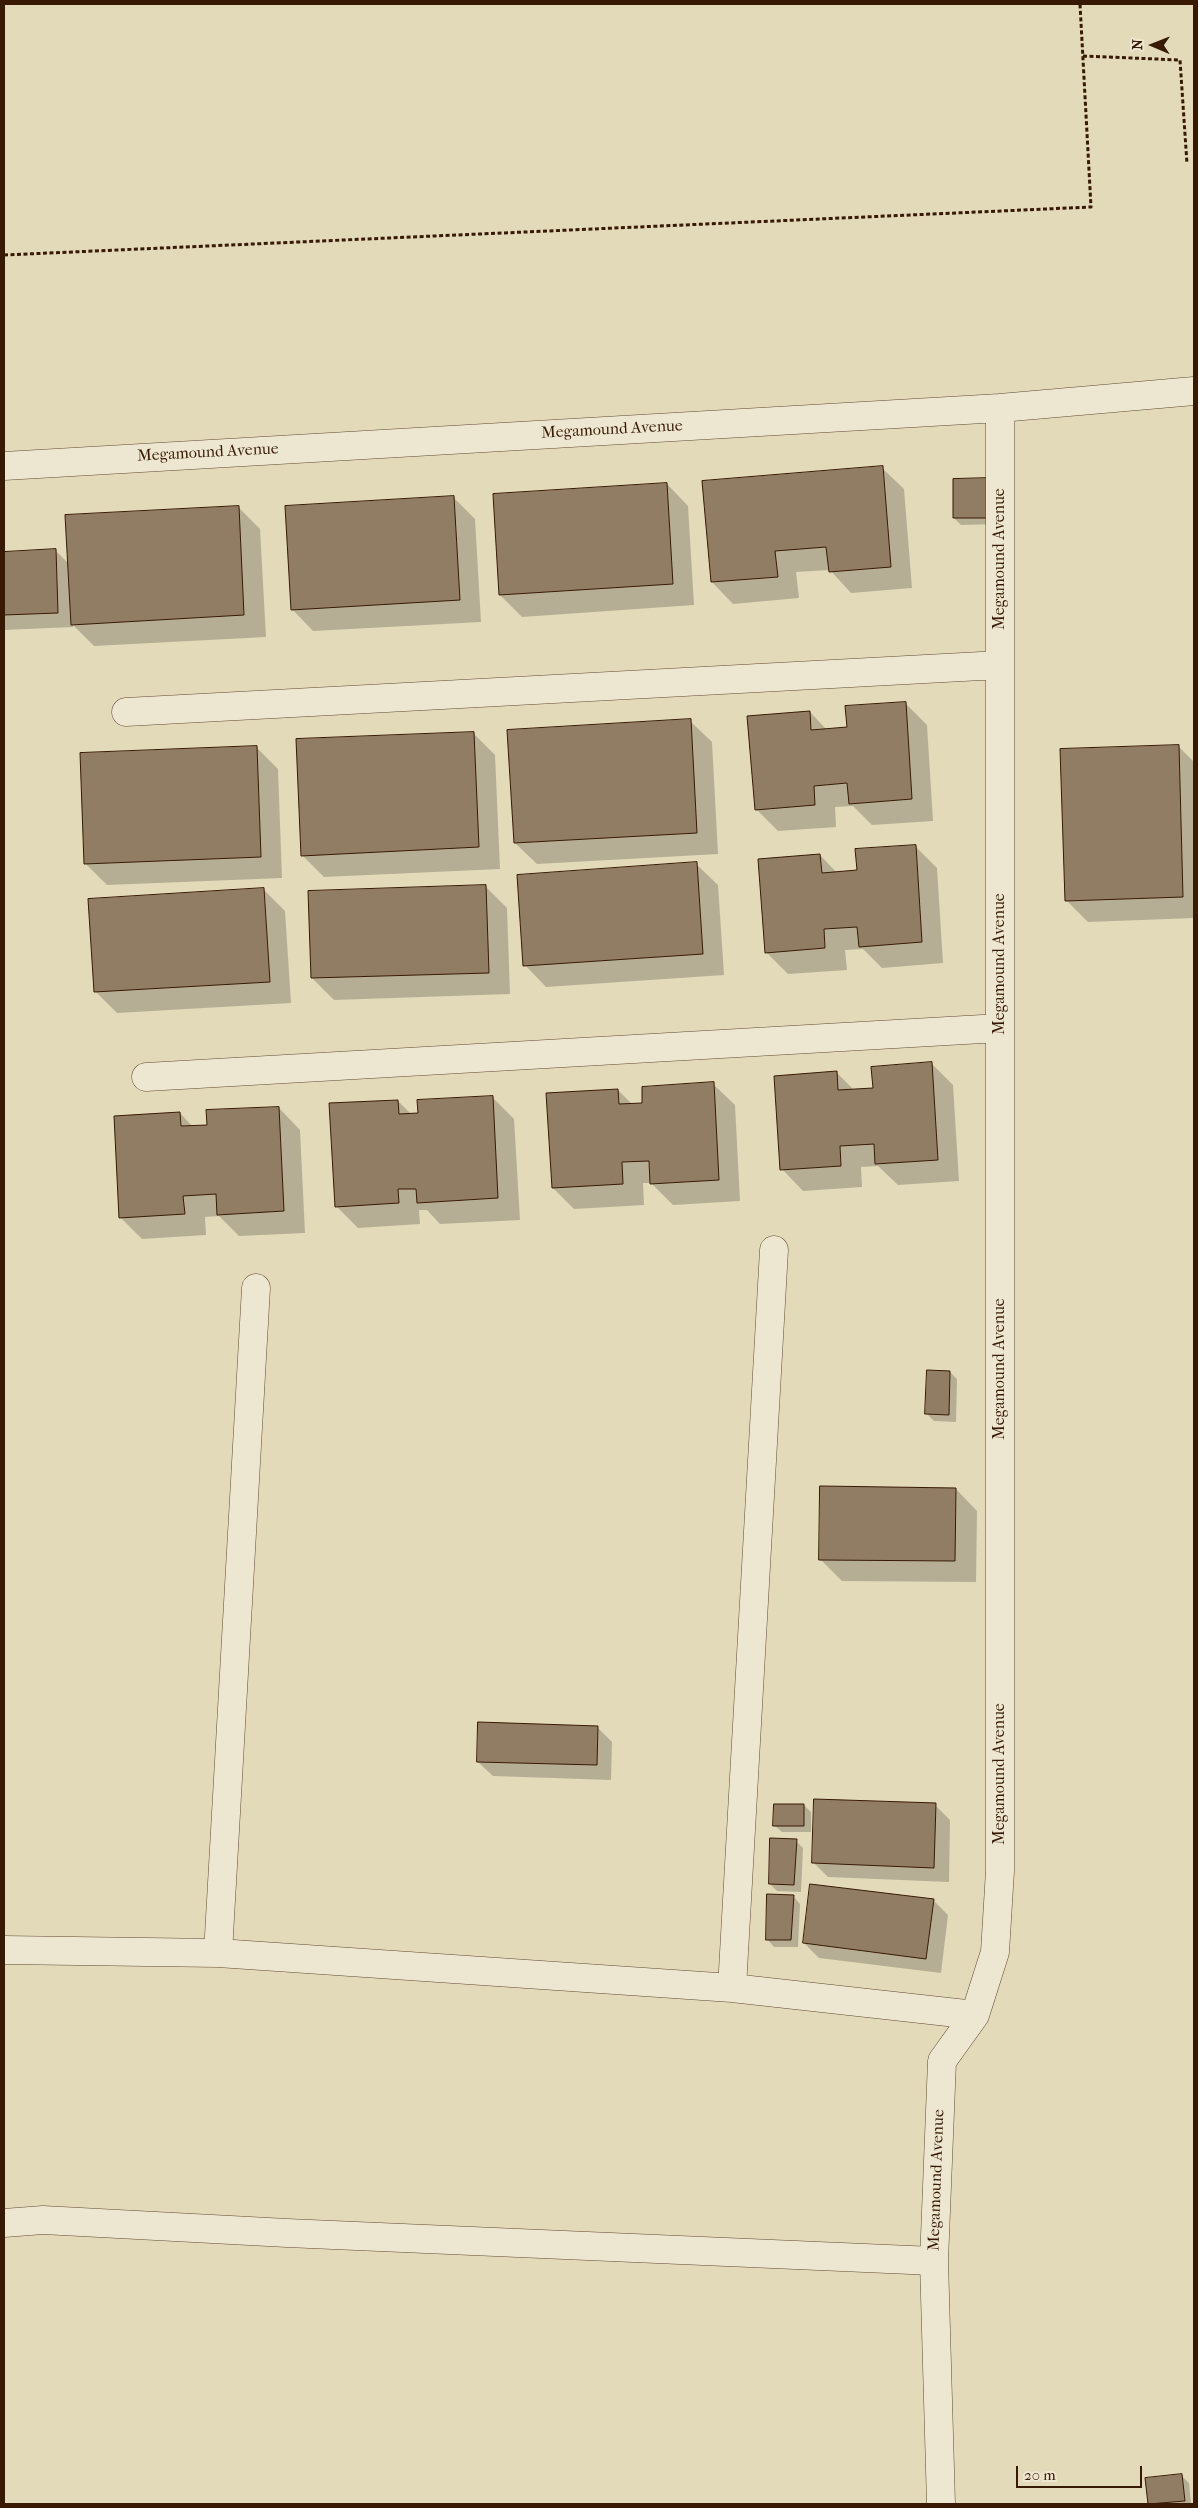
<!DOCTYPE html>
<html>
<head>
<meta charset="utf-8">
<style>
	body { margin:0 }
	#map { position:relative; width:1198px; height:2508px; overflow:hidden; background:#e3daba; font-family:"IM FELL French Canon",serif }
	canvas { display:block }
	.frame { position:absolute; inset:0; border:5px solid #381904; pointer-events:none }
	.north { position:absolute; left:1128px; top:20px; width:50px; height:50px; -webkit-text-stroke:4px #ede7d2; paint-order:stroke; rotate:271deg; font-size:14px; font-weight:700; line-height:20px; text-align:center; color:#381904 }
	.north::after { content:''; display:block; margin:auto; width:18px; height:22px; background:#381904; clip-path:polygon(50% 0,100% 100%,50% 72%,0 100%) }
	.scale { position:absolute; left:1016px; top:2466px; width:126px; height:22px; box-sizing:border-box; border:2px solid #381904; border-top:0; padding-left:6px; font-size:15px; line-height:18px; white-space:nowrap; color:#381904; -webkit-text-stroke:4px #ede7d2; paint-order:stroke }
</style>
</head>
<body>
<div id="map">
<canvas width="1198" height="2508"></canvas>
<div class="frame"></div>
<div class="north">N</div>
<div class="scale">20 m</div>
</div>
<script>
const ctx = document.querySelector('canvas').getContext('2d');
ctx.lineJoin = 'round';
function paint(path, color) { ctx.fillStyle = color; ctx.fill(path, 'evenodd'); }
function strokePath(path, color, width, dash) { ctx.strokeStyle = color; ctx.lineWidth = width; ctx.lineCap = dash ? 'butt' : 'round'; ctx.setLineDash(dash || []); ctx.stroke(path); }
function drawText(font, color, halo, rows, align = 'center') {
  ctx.font = font + ' "IM FELL French Canon",serif'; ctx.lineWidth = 4; ctx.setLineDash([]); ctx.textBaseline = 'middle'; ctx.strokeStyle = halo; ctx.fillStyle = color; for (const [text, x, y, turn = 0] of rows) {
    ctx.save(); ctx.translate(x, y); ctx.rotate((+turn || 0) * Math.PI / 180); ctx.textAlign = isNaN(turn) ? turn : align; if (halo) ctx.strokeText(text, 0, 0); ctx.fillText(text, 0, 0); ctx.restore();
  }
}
paint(new Path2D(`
	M882,468l22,21 8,99 -61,5 -21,-23 -34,2 3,26 -66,6 -21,-22z
	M954,480l43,44 -36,1 -7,-7z
	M667,484l21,22 6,99 -172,12 -22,-22 -6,-100z
	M454,498l21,21 6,103 -168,9 -21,-22z
	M238,507l22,22 6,108 -172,9 -21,-21v2l-69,3v-77l52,-2 13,13z
	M905,703l22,22 6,96 -61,4 -19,-19 -18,1 1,20 -58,4 -22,-22 54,-97 17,18 21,-2z
	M690,721l22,21 6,112 -181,10 -22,-21z
	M473,733l22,22 5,114 -176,8 -22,-22z
	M1178,746l16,16v156l-106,4 -22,-22z
	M256,747l22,22 4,109 -175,7 -22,-22z
	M915,846l22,22 6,95 -61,5 -19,-19 -18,1 2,20 -59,4 -22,-22 54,-97 17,18 21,-2z
	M696,864l22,21 6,90 -178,12 -21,-22z
	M485,886l22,22 3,86 -176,6 -22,-22z
	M264,890l21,21 6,92 -174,10 -22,-22z
	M932,1064l21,21 6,96 -61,4 -20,-19 -17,1 1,20 -59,4 -21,-22 54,-97 18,18 21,-1z
	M713,1084l22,21 5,96 -67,4 -22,-22h-8l1,22 -70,4 -21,-21 65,-98 14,14h12z
	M492,1097l22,22 6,101 -80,4 -13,-14h-8l1,14 -62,4 -22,-22 62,-105 14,14z
	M279,1108l21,22 5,103 -66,3 -20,-20 -14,1 1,18 -64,4 -22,-22 60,-104 13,14 15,-1z
	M950,1372l7,7 -1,43 -22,-1 -7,-7z
	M956,1489l21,22 -1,71 -134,-1 -22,-22z
	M597,1727l15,15 -1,38 -118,-4 -15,-14z
	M804,1805l7,7v20h-29l-8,-7z
	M935,1805l15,15 -1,62 -121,-5 -15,-15z
	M796,1841l7,7 -2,44 -24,-1 -7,-7z
	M793,1896l7,8 -2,43h-24l-7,-8z
	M933,1900l15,15 -7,58 -122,-15 -15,-15z
	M1182,2476l7,7 2,21h-42l-3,-25z`), '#0003');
const building = new Path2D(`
	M883,466l8,101 -62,5 -3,-25 -51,4 3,26 -67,5 -9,-101z
	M990,478v40h-37v-39z
	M667,483l6,101 -174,11 -6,-101z
	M454,496l6,104 -169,10 -6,-104z
	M239,506l5,109 -173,10 -6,-110z
	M56,549l2,64 -54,2v-63z
	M906,702l6,97 -63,5 -2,-21 -33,3 1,19 -60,5 -8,-94 63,-5 1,19 36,-3 -2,-21z
	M691,719l6,114 -183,10 -7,-113z
	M474,732l5,115 -178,9 -5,-117z
	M1179,745l4,152 -118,4 -5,-152z
	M257,746l4,111 -177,7 -4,-111z
	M916,845l6,97 -63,5 -2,-20 -33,2 1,19 -60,5 -7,-94 62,-5 2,19 35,-3 -2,-21z
	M697,862l6,92 -180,12 -6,-91z
	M486,885l3,88 -178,5 -3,-87z
	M264,888l6,94 -176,10 -6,-93z
	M932,1062l6,98 -63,4 -1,-20 -34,2 1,20 -61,4 -6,-94 63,-5 1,19 35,-2 -2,-21z
	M714,1082l5,98 -69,4 -1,-23 -27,1 1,22 -71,4 -6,-95 72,-4 1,15 23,-1v-16z
	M493,1096l5,102 -81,5 -1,-14h-18l1,14 -64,4 -6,-104 69,-3 1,14 19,-1 -1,-13z
	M279,1107l5,104 -67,4 -1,-21 -33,2 2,18 -66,4 -5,-102 66,-4 1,14 26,-1 -1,-15z
	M927,1370l23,1 -1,44 -24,-1z
	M820,1486l136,2 -1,73 -136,-1z
	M478,1722l120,4 -1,39 -120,-3z
	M814,1799l122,4 -2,65 -122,-5z
	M774,1804h30v22h-31z
	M770,1838l27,1 -3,46 -25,-1z
	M810,1884l124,15 -8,60 -123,-16z
	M767,1894l27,1 -3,45h-25z
	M1182,2474l3,27 -37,3 -3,-26z`);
paint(building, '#917d63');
strokePath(building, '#381904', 1);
const minor = new Path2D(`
	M1000,408l194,-17
	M4,466l996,-58v1463l-5,81 -20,63 -33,46 -8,200 7,243
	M126,712l874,-47
	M146,1077l854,-49
	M4,1950l214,3 514,35 243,27
	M218,1953l38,-665
	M732,1988l42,-738
	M4,2223l39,-3 244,13 647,28`);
strokePath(minor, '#634932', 29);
strokePath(new Path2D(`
	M1083,56l97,4 7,104
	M4,255l1087,-48 -11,-203`), '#381904', 3, [4, 2.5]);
strokePath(minor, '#ede7d2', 28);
drawText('16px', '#381904', '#ede7d2', [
	["Megamound Avenue",612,430,-3],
	["Megamound Avenue",208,453,-3],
	["Megamound Avenue",1000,559,-90],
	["Megamound Avenue",1000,964,-90],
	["Megamound Avenue",1000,1369,-90],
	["Megamound Avenue",1000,1774,-90],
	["Megamound Avenue",937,2180,-88]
]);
</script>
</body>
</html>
